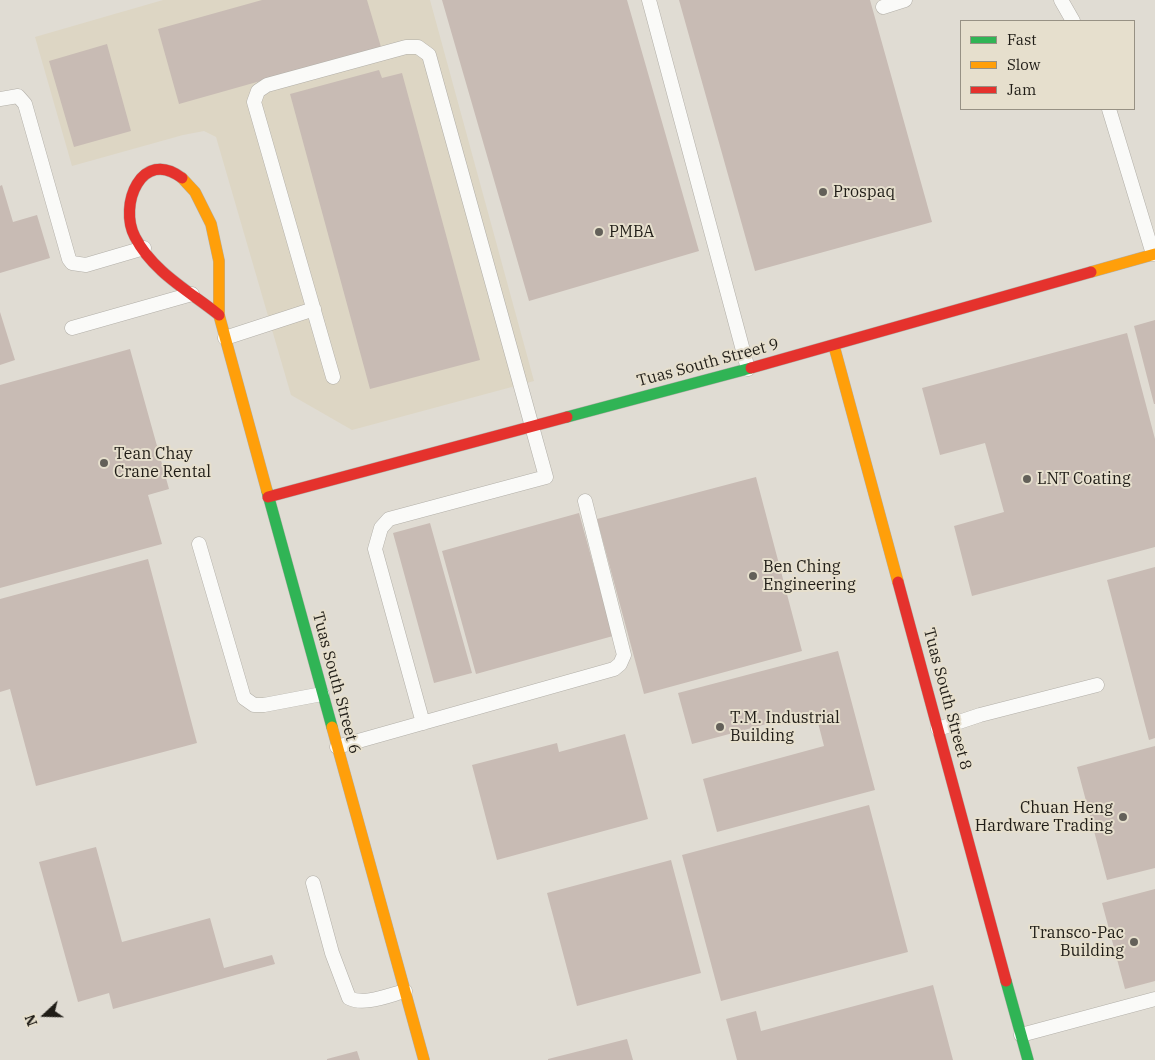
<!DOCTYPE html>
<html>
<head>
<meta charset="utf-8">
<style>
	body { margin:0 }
	#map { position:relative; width:1155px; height:1060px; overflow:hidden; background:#e0dcd3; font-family:"IBM Plex Serif",serif }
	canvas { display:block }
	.legend { position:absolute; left:960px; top:20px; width:175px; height:90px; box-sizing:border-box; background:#e6dfcd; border:1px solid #979184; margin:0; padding:6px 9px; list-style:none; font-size:15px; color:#201d17 }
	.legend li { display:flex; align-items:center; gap:10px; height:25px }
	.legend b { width:25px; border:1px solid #979184 }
	.north { position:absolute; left:20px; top:990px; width:50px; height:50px; -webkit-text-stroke:4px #e6dfcd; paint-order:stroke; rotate:249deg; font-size:14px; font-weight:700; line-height:20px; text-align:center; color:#201d17 }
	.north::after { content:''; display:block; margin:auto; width:18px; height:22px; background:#201d17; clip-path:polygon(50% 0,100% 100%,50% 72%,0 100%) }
</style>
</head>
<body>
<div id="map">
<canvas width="1155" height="1060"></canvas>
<ul class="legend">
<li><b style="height:6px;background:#30b455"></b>Fast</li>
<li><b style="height:6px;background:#ff9f0a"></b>Slow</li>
<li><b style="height:6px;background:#e5322d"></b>Jam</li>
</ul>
<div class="north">N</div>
</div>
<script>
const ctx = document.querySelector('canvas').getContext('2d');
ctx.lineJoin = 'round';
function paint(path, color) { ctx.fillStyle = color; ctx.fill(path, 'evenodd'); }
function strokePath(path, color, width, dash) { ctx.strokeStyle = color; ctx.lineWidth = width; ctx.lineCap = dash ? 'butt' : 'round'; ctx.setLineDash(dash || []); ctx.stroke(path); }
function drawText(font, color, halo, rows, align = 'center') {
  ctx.font = font + ' "IBM Plex Serif",serif'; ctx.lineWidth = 4; ctx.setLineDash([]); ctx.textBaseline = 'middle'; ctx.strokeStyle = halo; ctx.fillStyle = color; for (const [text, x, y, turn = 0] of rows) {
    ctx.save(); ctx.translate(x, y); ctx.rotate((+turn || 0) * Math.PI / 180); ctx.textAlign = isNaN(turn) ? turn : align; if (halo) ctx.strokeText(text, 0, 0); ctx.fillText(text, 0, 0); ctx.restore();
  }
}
paint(new Path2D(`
	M163,0h267l104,381 -182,49 -61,-35 -75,-258 -12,-6 -21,4 -111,31 -37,-129z`), '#ddd6c4');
paint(new Path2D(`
	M262,0h105l14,47 -202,57 -21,-75z
	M442,0h185l72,251 -170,50z
	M679,0h191l62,222 -177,49z
	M107,44l24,87 -57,16 -25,-86z
	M379,70l3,8 20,-5 78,287 -110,29 -80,-295z
	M2,185l11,37 24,-7 13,43 -50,15v-87z
	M0,312l15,48 -15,5z
	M1155,320v84h-1l-20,-78z
	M1127,333l28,106v108l-183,49 -18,-70 50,-14 -19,-69 -45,12 -18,-67z
	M130,349l39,140 -21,6 14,49 -162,44v-203z
	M756,477l46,174 -158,43 -47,-175z
	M579,513l34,123 -137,38 -34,-123z
	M430,523l42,150 -38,10 -41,-150z
	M148,559l49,184 -161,43 -26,-97 -10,3v-93z
	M1155,567v171l-6,2 -42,-160z
	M838,651l37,139 -158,42 -14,-53 121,-33 -9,-35 -123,33 -14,-51z
	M625,734l23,85 -151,41 -25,-95 85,-22 2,9z
	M1155,746v122l-48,12 -30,-113z
	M869,805l39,147 -187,49 -39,-146z
	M96,847l26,95 88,-24 14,50 48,-13 3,9 -162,45 -4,-16 -31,9 -39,-140z
	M671,860l30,113 -124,33 -30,-113z
	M1155,889v92l-30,8 -23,-86z
	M933,985l20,75h-216l-11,-41 30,-8 5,20z
	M627,1039l6,21h-85v-1z
	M357,1051l3,9h-33v-1z`), '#c8bbb4');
const lane = new Path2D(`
	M649,0l99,369
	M1061,0l12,21
	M883,7l22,-7
	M0,99l18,-3 7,8 44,155 3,4 14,2 58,-17
	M1109,109l44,145
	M72,328l120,-34
	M225,338l89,-29
	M333,377l-79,-275 4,-11 9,-6 139,-38h12l11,8 117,422 -157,42 -8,9 -6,21 48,174
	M199,544l45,154 10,7h10l58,-11
	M938,729l42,-14 117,-30
	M337,747l277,-78 6,-5 4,-9 -39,-154
	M313,883l19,70 17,45c15,8 40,-3 56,-7
	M1021,1035l134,-36`);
const fast = new Path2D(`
	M567,417l184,-49
	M267,491l65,236
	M1006,981l22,79`);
const slow = new Path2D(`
	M182,178l13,14 16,32 8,37v54l48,176
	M1091,272l64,-18
	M834,346l64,236
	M332,727l92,333`);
const jam = new Path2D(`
	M182,178c-40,-31 -64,27 -47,59 18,35 54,54 84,78
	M751,368l340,-96
	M268,497l299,-80
	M898,582l108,399`);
strokePath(lane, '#b2afa8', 15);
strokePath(fast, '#b2afa8', 12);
strokePath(slow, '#b2afa8', 12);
strokePath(jam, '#b2afa8', 12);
strokePath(lane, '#fafaf8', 14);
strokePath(fast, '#30b455', 11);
strokePath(slow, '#ff9f0a', 11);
strokePath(jam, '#e5322d', 11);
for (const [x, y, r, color] of [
	[823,192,5,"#636059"],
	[599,232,5,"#636059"],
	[104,463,5,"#636059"],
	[1027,479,5,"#636059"],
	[753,576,5,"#636059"],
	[720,727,5,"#636059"],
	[1123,817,5,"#636059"],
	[1134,942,5,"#636059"]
]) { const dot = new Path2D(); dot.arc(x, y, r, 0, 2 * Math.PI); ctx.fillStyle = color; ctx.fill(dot); strokePath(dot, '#e6dfcd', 2); }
drawText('16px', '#201d17', '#e6dfcd', [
	["Prospaq",833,192],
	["PMBA",609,232],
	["Tean Chay",114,454],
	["Crane Rental",114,472],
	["LNT Coating",1037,479],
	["Ben Ching",763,567],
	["Engineering",763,585],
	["T.M. Industrial",730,718],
	["Building",730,736],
	["Chuan Heng",1113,808,"right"],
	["Hardware Trading",1113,826,"right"],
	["Transco-Pac",1124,933,"right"],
	["Building",1124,951,"right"]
], 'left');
drawText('16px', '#201d17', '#e6dfcd', [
	["Tuas South Street 9",708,363,-15],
	["Tuas South Street 6",336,683,75],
	["Tuas South Street 8",947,699,75]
]);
</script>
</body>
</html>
